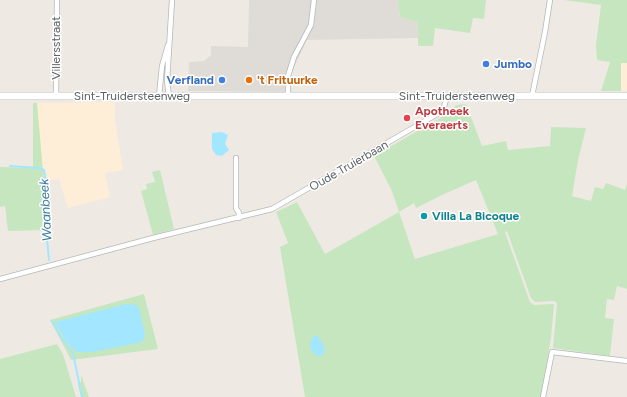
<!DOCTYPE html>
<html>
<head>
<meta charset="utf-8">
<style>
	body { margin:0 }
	canvas { display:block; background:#eeeae3 }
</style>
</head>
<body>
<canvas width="627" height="397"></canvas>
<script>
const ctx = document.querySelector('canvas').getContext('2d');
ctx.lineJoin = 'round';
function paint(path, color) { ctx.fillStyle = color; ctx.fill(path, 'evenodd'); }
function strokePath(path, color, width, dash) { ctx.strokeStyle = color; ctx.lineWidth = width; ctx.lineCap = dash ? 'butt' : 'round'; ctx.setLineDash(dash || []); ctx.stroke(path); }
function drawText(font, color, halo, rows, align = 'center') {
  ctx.font = font + ' Figtree,sans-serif'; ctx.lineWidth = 3; ctx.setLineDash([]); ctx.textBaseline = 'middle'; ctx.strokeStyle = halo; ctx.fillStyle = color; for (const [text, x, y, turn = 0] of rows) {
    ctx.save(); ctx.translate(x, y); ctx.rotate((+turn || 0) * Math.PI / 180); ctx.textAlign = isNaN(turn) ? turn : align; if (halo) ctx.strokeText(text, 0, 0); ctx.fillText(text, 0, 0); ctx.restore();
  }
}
paint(new Path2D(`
	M621,63h6v28h-6z
	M115,102v19l8,49 -18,3 5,24 -42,11 -9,-29 -14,2 -2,-9 -6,-69z`), '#feeed8');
paint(new Path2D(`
	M249,0h149l2,17 18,6v15l-111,2 -16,34 -2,9 3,9 -104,-1 1,-29 15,-1 7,-6v-9l37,1z`), '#dfdcd8');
paint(new Path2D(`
	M398,0h88l-2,19 -11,-1 -3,15 -35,-5 -2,18h-15v-23l-18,-6z
	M564,0h63v63h-6v28h-20l9,-29 -13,-2 -1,-15 5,-40z
	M33,103h4l6,69c4,19 3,39 2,58l-37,1 -3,-25 -5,1v-40l33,1z
	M466,104l16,42 24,-5 2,9 42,-4 1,-19 35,1 -8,32 -6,36 19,5 4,-14 8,2 3,-6 19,7 2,-6v105l-10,-3 -3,14 -7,-1 -2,19 9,1 -4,37 -57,-8 4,-45 -3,-2 -19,1 -4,-4 -24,-67 -2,1 25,70 4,3 19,-1 1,1 -3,33 -10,59h-236l-25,-150 8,-4 -12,-31 21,-10 28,52 74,-42 -7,-21 -18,-35 66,-38 17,-13zM476,180l22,54 -83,25 -16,-47 15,-9 2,5 28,-14z
	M160,170l14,59 -21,6 -12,-44 6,-2 -1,-5 9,-2 -3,-10z
	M144,294l14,55 -87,11 -21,-40z
	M57,344l6,10 13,43h-76v-38z
	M81,375l8,22h-8l-3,-12 3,-3z`), '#c6e6bf');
paint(new Path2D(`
	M222,132l6,3 -3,9 4,6 -7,6 -6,-1 -4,-6v-16z
	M126,304l11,1 3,7 5,23 -3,7 -49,10h-16l-11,-11 -11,-19z
	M314,335c7,2 9,9 11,16l-3,5h-5c-8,-6 -9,-12 -3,-21z`), '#a2e7ff');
strokePath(new Path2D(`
	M10,166l29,2 5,2 2,12v46l3,32
	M52,321l10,18 11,14 9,44`), '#a2e7ff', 2);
const street = new Path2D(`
	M159,96l3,-30 6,-21
	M169,96l-2,-15 5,-81
	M288,96v-20l6,-19 17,-32 3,-25
	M532,96l13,-64 5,-32
	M56,97l1,-97
	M236,158v50l3,5v5
	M0,279l153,-41 119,-29 167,-96 5,-6 3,-11
	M543,397l9,-45 75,9`);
const secondary = new Path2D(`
	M0,96h627`);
strokePath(street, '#b4b7ba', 6);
strokePath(secondary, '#b2b7bb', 8);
strokePath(street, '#fff', 4.5);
strokePath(secondary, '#fff', 7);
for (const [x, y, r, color] of [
	[486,64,4,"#3f7fe0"],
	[222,80,4,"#3f7fe0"],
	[249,80,4,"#e8710a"],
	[407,118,4,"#e0444e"],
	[424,216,4,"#0f9aa8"]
]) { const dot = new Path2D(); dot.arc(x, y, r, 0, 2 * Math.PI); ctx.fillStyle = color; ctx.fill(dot); strokePath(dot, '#fff', 1.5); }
drawText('12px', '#5b6164', '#fff', [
	["Villersstraat",56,48,-90],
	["Sint-Truidersteenweg",132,96],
	["Sint-Truidersteenweg",457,96],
	["Oude Truierbaan",349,166,-30]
]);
drawText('bold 12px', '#366cbe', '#fff', [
	["Jumbo",494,64],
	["Verfland",214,80,"right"]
], 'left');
drawText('bold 12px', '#c56008', '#fff', [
	["'t Frituurke",257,80]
], 'left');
drawText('bold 12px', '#be3a42', '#fff', [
	["Apotheek",415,111],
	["Everaerts",415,125]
], 'left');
drawText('bold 12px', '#0d838f', '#fff', [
	["Villa La Bicoque",432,216]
], 'left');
drawText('italic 13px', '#3a7d9f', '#fff', [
	["Waanbeek",46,210,-93]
]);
</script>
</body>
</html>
